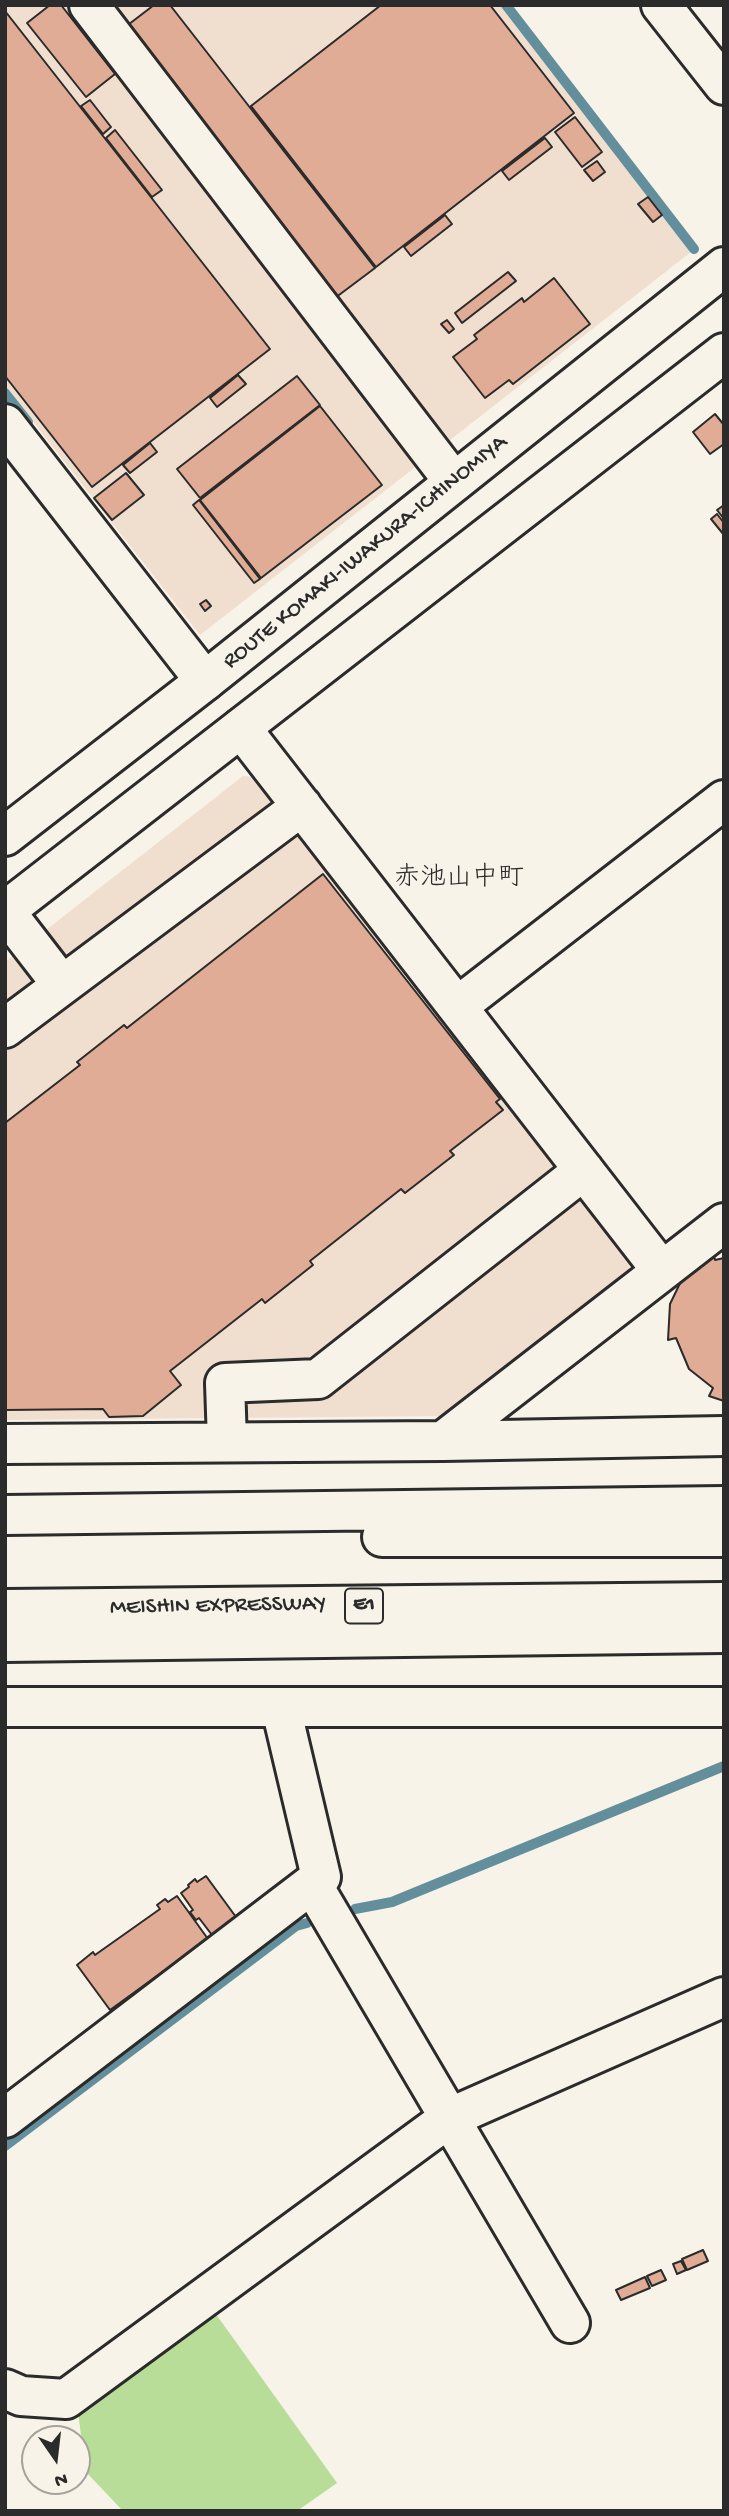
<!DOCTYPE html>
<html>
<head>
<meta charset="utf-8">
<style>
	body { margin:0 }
	#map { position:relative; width:729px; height:2516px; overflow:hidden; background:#f7f3e8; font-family:"Gochi Hand",sans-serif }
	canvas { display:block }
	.frame { position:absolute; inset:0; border:7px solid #2b2b2b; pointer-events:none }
	.north { position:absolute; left:21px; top:2425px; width:70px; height:70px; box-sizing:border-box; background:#f7f3e8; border:2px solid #a5a39c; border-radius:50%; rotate:166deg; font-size:19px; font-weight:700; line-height:28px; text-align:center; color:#2b2b2b }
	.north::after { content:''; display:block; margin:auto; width:24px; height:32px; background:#2b2b2b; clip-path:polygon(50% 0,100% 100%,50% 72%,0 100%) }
</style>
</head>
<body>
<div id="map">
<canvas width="729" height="2516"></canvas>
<div class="frame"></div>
<div class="north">N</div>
</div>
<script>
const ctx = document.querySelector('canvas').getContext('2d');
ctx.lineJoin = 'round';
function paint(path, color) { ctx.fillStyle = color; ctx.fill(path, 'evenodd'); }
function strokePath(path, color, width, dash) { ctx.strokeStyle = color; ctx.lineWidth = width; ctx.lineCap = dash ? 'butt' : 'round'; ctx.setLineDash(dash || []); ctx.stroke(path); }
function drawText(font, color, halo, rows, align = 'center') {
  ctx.font = font + ' "Gochi Hand","Klee One",sans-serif'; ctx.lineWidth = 5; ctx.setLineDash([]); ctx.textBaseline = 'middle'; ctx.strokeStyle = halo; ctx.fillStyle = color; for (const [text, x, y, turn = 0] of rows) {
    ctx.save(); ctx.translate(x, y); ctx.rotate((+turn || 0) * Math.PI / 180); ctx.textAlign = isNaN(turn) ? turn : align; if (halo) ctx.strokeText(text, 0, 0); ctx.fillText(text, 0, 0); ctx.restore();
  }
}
paint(new Path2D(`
	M5,5h496l190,247 -491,383 -195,-249z
	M243,776l18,2 371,472 -4,26 -183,140 -440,4v-458z`), '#f0decf');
paint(new Path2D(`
	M213,2310l124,173 -40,28h-174l-37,-39 -9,-67z`), '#b8dd98');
strokePath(new Path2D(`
	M506,5l188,244
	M5,393l23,29
	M355,1909l37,-7 332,-136
	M5,2146l291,-220 11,-3`), '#628f9b', 10);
const building = new Path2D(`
	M50,5h11l54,69 -29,23 -59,-74z
	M154,5h16l205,263 -44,33 -211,-270z
	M381,5h109l84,108 -198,154 -125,-161z
	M5,11l265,338 -178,138 -87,-111z
	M90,100l21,27 -8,7 -22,-28z
	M575,117l27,35 -20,15 -27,-35z
	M115,130l47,60 -10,7 -46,-59z
	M545,138l7,9 -43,33 -7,-9z
	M597,161l8,11 -12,9 -9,-11z
	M648,197l14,18 -9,7 -15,-18z
	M445,215l7,9 -41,32 -7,-9z
	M508,272l8,9 -54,42 -7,-10z
	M554,278l36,46 -77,60 -4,-4 -24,18 -32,-41 24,-18 -3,-4 48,-37 2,4z
	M447,320l7,9 -5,4 -8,-9z
	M238,375l8,9 -29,23 -7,-9z
	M297,376l23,29 -120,93 -23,-29z
	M320,406l62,79 -121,93 -61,-78z
	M715,414l9,11v19l-14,10 -17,-22z
	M150,443l7,9 -27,21 -7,-8z
	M126,473l18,22 -32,25 -18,-22z
	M199,500l61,79 -6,4 -61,-78z
	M724,505v14l-7,-9z
	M717,514l7,9v12l-13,-16z
	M206,600l5,6 -6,5 -5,-7z
	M323,874l177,225 -4,3 7,8 -53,41 4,4 -49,38 -4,-4 -91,72 3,4 -48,38 -3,-4 -92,72 11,14 -38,31 -34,1 -6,-8 -98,1v-287l75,-58 -3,-3 47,-37 3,3z
	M712,1250l3,10 9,-2v143l-15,-5 4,-8 -24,-19 -13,-31 -8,2 2,-36 14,-29z
	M206,1876l30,41 -24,18 -13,-17 -3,2 -6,-8 3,-2 -12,-17 8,-6 -1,-2 7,-6 2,3z
	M177,1896l31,43 -98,71 -33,-45 16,-13 2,3 65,-46 -3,-4 8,-6 3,3z
	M703,2250l5,11 -21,9 -5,-11z
	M681,2261l5,9 -9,4 -4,-10z
	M661,2270l5,10 -14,6 -5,-10z
	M645,2277l5,11 -29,12 -5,-10z`);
paint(building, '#e1ac95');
strokePath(building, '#2b2b2b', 2);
const minor = new Path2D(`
	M89,5l365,477
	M661,5l63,80
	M5,424l200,257
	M241,728l421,543
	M5,911l57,74
	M458,1006l266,-206
	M5,1028l297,-222
	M443,1441l281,-218
	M227,1442l-2,-59 93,-4 266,-209
	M5,1444l438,-3 281,-5
	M5,1707h719
	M312,1884l258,439
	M5,2118l316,-241 -40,-169
	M5,2389l16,7 45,3 383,-281 275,-121`);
const major = new Path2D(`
	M5,836l200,-155 519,-414
	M5,911l719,-558`);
const highway = new Path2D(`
	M5,1515l719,-9
	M382,1537h342
	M5,1609l719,-7
	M5,1642l719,-9`);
strokePath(minor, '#2b2b2b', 44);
strokePath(major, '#2b2b2b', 44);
strokePath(highway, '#2b2b2b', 44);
strokePath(minor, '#f7f3e8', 38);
strokePath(major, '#f7f3e8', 38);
strokePath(highway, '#f7f3e8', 38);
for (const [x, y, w] of [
	[364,1606,38]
]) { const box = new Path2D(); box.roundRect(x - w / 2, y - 17.5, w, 35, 5); ctx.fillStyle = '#f7f3e8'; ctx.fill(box); strokePath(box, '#2b2b2b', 2); }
drawText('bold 21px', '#2b2b2b', null, [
	["E1",364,1606]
]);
drawText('23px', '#2b2b2b', '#f7f3e8', [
	["ROUTE KOMAKI-IWAKURA-ICHINOMIYA",366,553,-39],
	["MEISHIN EXPRESSWAY",218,1607,-1]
]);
drawText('26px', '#2b2b2b', '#f7f3e8', [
	["赤池山中町",459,880]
]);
</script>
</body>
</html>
